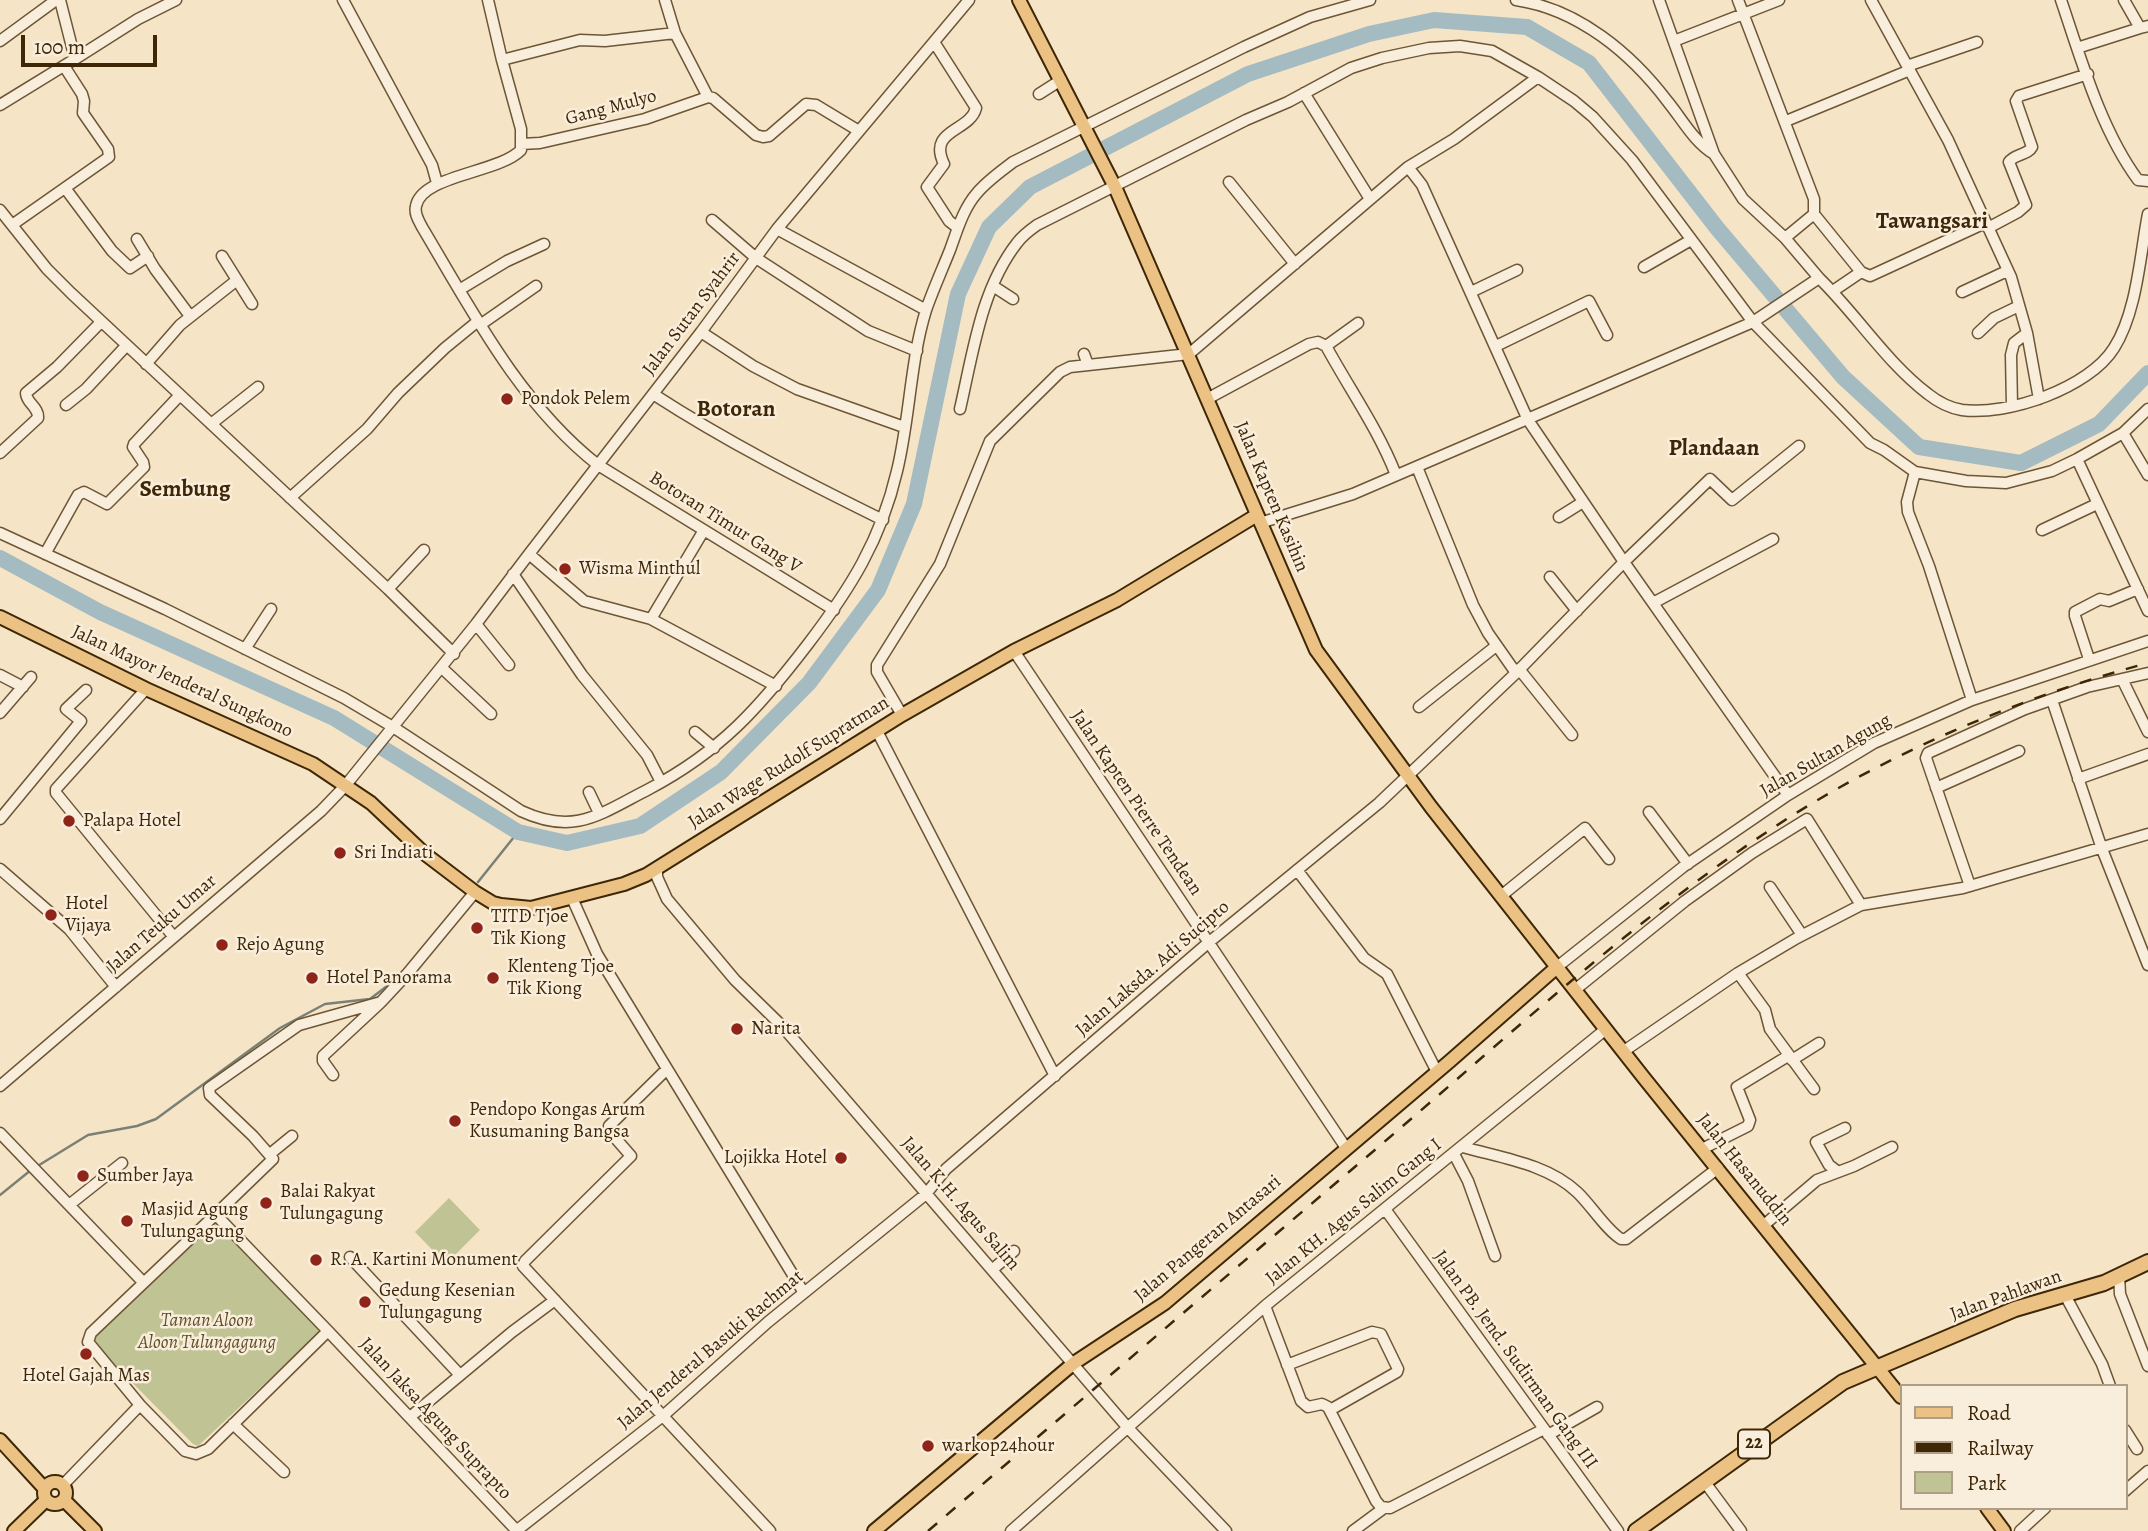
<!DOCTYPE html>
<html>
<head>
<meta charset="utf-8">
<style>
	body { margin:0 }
	#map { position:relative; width:2148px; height:1531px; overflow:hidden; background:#f6e4c7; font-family:Alegreya,serif }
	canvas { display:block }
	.legend { position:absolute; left:1900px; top:1384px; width:228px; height:126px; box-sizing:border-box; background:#f9eddb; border:2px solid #ae9e86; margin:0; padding:9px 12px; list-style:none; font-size:21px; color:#3e2706 }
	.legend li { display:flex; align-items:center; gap:14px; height:35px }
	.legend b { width:35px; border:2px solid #ae9e86 }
	.scale { position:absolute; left:21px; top:35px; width:136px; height:32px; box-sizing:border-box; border:4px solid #3e2706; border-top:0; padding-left:9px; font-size:21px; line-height:24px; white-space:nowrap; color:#3e2706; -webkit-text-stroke:5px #f9eddb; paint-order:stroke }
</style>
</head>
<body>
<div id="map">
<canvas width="2148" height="1531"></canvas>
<ul class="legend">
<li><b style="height:9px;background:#ebc284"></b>Road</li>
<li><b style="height:9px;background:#3e2706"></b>Railway</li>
<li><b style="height:19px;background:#c0c393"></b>Park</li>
</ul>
<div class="scale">100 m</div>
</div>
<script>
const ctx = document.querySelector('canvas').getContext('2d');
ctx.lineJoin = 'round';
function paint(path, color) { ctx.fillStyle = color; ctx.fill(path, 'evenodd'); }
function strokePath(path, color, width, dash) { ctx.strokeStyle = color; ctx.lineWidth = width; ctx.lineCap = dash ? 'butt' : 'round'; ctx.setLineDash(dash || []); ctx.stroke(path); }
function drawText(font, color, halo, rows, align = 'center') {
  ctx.font = font + ' Alegreya,serif'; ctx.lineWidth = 5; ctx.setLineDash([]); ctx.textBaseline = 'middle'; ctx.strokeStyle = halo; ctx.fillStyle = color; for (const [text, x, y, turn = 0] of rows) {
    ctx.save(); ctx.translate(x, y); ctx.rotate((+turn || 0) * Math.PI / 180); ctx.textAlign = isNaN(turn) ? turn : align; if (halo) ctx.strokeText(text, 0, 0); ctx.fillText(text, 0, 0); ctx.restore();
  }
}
paint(new Path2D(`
	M449,1198l31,32 -34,34 -31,-32z
	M212,1221l7,1 102,109 -123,115 -5,-2 -101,-102 2,-10z`), '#c0c393');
strokePath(new Path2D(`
	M478,882l40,-50
	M36,1167l52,-32 49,-9 19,-7 124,-91 45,-24 45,-5 25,-19
	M0,1195l31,-25`), '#7b8076', 2.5);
strokePath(new Path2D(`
	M0,558l100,54 234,106 184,114 49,11 73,-17 81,-54 88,-89 69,-93 36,-86 44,-210 31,-67 41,-40 218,-113 121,-40 65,-14 93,7 62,36 128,165 126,149 76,70 102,16 78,-39 49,-51`), '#a3bbc1', 16);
const minor = new Path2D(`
	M343,0l89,165 5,18
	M488,0l14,60 19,69v21c-22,23 -99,25 -105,56 -2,8 3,15 6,21 50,84 98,177 176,238l236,145
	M1516,0c62,9 115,53 152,102 14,17 26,40 46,52
	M1659,0l55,154 29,45 42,39
	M1871,0l77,140 63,137 16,56 12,66
	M2061,0c20,59 40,130 77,180l10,1
	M2124,0l16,28 8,-2
	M675,33l33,64 5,1 43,37 7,2 6,-1 37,-32 10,1 43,26
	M0,41l56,-41
	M1674,41l105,-41
	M934,42l42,66c-6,24 -49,21 -32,56l-17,23 22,34 9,7
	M2077,48l63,-20
	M75,59l63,-40 38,-19
	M502,60l78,-20 25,1 70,-8 -10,-33
	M1907,66l70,-24
	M1304,93l66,106
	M1039,94l22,-14
	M0,105l75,-46 -15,-59
	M1786,121l124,-51
	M521,144l19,-1 105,-24 63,-22
	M1408,167l46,-28 84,-62
	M1229,182l66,82
	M65,188l47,63 18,17 18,-12
	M0,210l47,59 24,24 317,296 66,65
	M1814,214l47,58 9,4 115,-53
	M712,220l44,38 112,73 49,20
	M12,225l97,-68 -1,-8 -25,-36 1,-12 -2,-7 -18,-28
	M1988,228l30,-16 8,-7 -17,-43c5,-8 19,-7 23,-15l-16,-46 3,-5 69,-22
	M777,229l149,81
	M137,239l18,30 35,47
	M222,256l30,48
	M1644,267l47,-27
	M1819,278c38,37 67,84 109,116 10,8 22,14 34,16 46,6 127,-22 152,-62 23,-36 26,-93 34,-134
	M993,286l20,13
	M459,290l48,-29 37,-17
	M1833,291l28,-19
	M1471,292l46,-22
	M1962,292l45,-21
	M480,325l56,-39
	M701,332l52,34 44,23 107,38
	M1978,333l16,-15 25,-12
	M1326,346l32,-23
	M1496,346l93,-45 18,34
	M1084,354l4,11
	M146,364l34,-39 57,-45
	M653,394c74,48 151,87 230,126
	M1207,399l102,-55 9,-2 8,4c24,44 52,83 70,129
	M66,405l20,-16 40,-43
	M2012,406l-1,-51 3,-12 13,-10
	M960,409c13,-56 21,-120 57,-166 5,-7 13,-13 20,-18l209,-105 42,-18 63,-34 31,-10 47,-10 31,-2 32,5 46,26 36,24 19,16 39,43 121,162 117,121 14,7 31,22 51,9 40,2 46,-12 25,-12 46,-26 25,-24
	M211,424l47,-37
	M2123,433l25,42
	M0,453l38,-35c1,-11 -12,-15 -12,-25l31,-26 44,-45
	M2077,459l71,152
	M1417,467l56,138 15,28 28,40
	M1915,472l-8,30 1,10 21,54 43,134
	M290,498l77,-69 31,-36 47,-45 33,-27
	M1559,517l24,-15
	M1260,523l93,-29 400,-172 66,-44 -34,-40 29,-24v-15l-76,-199
	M2042,530l55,-26
	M0,533l165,76 179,89 49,29 128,84c54,25 79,3 128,-22 72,-38 110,-81 159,-145 42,-55 73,-104 89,-173 13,-53 13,-109 29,-161 7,-20 16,-40 24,-60 7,-19 13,-41 27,-57 10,-12 23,-21 36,-31l231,-115 66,-30 60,-17
	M45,554l33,-59 6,-3 23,12 37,-37 -1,-5 -10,-15 1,-3 46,-49
	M529,554l55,47 67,18 125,67
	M513,574l69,101 65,80 14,27
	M1550,577l27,34
	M388,589l36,-39
	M1653,603l120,-64
	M651,619l53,-89
	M476,624l33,41
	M245,649l26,-40
	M1014,651l332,497
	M2089,659l-14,-43v-4l25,-13 9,2 29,-12
	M442,668l49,46
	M1519,669l53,66
	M0,675l23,12
	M2122,679l26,53
	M146,689l-90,100v4l117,143
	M2052,700l50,149 46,116
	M1419,707l77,-61
	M0,713l31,-36
	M902,715l-25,-43v-7l63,-101 50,-123 70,-69 10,-5 119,-13 219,-187 14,18 106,235 96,142 164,233
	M877,731l178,345
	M695,732l19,16
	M2078,779l70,-25
	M1936,788l83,-37
	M589,792l10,21
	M1649,812l39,52
	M0,819l81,-98 -15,-12 20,-19
	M657,868v9l10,22 68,81 47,46 346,402 98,103
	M0,869l69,60 47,58
	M1297,870l67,88 23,16 50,98
	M1970,886l-44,-128 2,-5 97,-44 62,-22 61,-14
	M1770,887l32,48
	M1501,896l84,-68 24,31
	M572,898l25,56 207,339
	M1557,967l126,-100 105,-72 86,-52 98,-43 176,-59
	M1738,973l27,37 5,19 8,11 36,49
	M1576,989l109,-88 67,-48 55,-34 54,86
	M1624,1051l114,-78 59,-35 64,-33 102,-17 185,-54
	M1792,1060l27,-17
	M666,1070l-57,56 1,6 21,24 -106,105 -2,5 247,265
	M333,1075l-10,-14v-5l57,-53
	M0,1086l321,-275 24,-25 131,-162 53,-70 172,-222 76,-103 192,-229
	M0,1133l143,149
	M1463,1147c39,11 84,17 114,45 14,13 29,38 44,47h5l92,-71
	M1702,1149l46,-23 2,-6 -13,-33 51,-31
	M270,1154l22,-18
	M1454,1154l14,27 27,75
	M1838,1172l-9,-7 -13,-23 29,-14
	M69,1205l53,-42
	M1385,1209l233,322
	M214,1216l5,2 109,113 -120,118 -12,5 -11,-3 -45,-46 -52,-63 3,-9z
	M214,1216l59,-57 -20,-23 -43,-41 -1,-7 90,-63 82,-23 27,-29 67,-81
	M1764,1225l53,-45 37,-14 38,-19
	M350,1257l110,118
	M993,1269l21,-18
	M2119,1275l1,19 28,72
	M2065,1295l37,69 8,22
	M1265,1306l36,95 7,6 14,-3 6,3 48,94 5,6 9,1 154,-79
	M328,1331l189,200
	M1287,1365l85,-33 9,2 17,35 -1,3 -67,38
	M410,1417l102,-85 43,-32
	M233,1424l51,48
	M2125,1430l12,19
	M1548,1435l49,-28
	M1704,1481l37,50
	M63,1485l77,-80
	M2125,1491l23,-20
	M516,1531l148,-116 104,-93 158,-128 20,-25 262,-226 171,-140 137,-130 108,-111 86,-83 22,21 67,-54
	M1011,1531l254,-225 341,-277
	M1353,1531l31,-23
	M2020,1531l25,-23`);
const major = new Path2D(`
	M1019,0l96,187 201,463 115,157 213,271 257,319
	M0,617l146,72 167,75 58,39 54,51 50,38 18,11 8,2 30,3 93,-24 22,-9 256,-160 112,-64 103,-51 140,-85
	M0,1440l44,48
	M44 1493a11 11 0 1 1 22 0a11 11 0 1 1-22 0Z
	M64,1500l31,31
	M1987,1508l17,23
	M14,1531l32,-31
	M874,1531l200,-168 91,-60 285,-242 107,-94`);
const highway = new Path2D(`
	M1636,1531l207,-149 172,-73 89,-26 44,-21`);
strokePath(minor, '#6c5636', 13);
strokePath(major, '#3e2706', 16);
strokePath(highway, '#3e2706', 18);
strokePath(minor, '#f9eddb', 10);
strokePath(major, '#ebc284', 12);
strokePath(highway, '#ebc284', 14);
strokePath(new Path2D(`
	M928,1531c154,-132 308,-263 462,-394 131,-112 258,-230 403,-322 109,-68 232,-119 355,-152`), '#3e2706', 2.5, [12, 12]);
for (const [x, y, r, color] of [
	[507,399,7,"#8f2418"],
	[565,569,7,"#8f2418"],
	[69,821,7,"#8f2418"],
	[340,853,7,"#8f2418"],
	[51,915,7,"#8f2418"],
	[477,928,7,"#8f2418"],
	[222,945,7,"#8f2418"],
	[312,978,7,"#8f2418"],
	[493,978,7,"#8f2418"],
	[737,1029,7,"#8f2418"],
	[455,1121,7,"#8f2418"],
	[841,1158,7,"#8f2418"],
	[83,1176,7,"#8f2418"],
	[266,1203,7,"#8f2418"],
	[127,1221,7,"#8f2418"],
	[316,1260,7,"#8f2418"],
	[365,1302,7,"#8f2418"],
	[86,1354,7,"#8f2418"],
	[928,1446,7,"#8f2418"]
]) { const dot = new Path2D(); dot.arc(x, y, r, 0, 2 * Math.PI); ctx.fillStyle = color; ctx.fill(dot); strokePath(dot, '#f9eddb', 2.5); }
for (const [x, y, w] of [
	[1754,1444,32]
]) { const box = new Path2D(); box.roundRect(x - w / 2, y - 14.5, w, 29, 5); ctx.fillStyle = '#f9eddb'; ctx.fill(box); strokePath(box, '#3e2706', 2); }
drawText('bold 18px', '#3e2706', null, [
	["22",1754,1444]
]);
drawText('19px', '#3e2706', '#f9eddb', [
	["Gang Mulyo",611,108,-15],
	["Jalan Sutan Syahrir",692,314,-53],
	["Jalan Kapten Kasihin",1271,497,67],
	["Botoran Timur Gang V",725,523,32],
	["Jalan Mayor Jenderal Sungkono",182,682,25],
	["Jalan Sultan Agung",1826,756,-30],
	["Jalan Wage Rudolf Supratman",789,763,-32],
	["Jalan Kapten Pierre Tendean",1136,803,56],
	["Jalan Teuku Umar",162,924,-41],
	["Jalan Laksda. Adi Sucipto",1153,969,-41],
	["Jalan Hasanuddin",1744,1170,51],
	["Jalan K.H. Agus Salim",960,1204,49],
	["Jalan KH. Agus Salim Gang I",1354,1212,-39],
	["Jalan Pangeran Antasari",1208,1239,-40],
	["Jalan Pahlawan",2006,1296,-20],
	["Jalan Jenderal Basuki Rachmat",711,1350,-40],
	["Jalan PB. Jend. Sudirman Gang III",1515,1360,54],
	["Jalan Jaksa Agung Suprapto",435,1419,47]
]);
drawText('19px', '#3e2706', '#f9eddb', [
	["Pondok Pelem",521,399],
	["Wisma Minthul",579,569],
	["Palapa Hotel",83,821],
	["Sri Indiati",354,853],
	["Hotel",65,904],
	["Vijaya",65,926],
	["TITD Tjoe",491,917],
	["Tik Kiong",491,939],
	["Rejo Agung",236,945],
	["Klenteng Tjoe",507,967],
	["Tik Kiong",507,989],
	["Hotel Panorama",326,978],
	["Narita",751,1029],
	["Pendopo Kongas Arum",469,1110],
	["Kusumaning Bangsa",469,1132],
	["Lojikka Hotel",827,1158,"right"],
	["Sumber Jaya",97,1176],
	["Balai Rakyat",280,1192],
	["Tulungagung",280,1214],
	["Masjid Agung",141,1210],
	["Tulungagung",141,1232],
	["R. A. Kartini Monument",330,1260],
	["Gedung Kesenian",379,1291],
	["Tulungagung",379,1313],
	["Hotel Gajah Mas",86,1376,"center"],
	["warkop24hour",942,1446]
], 'left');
drawText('italic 19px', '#5e4e29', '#f9eddb', [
	["Taman Aloon",207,1321],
	["Aloon Tulungagung",207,1343]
]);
drawText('bold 23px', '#3e2706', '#f9eddb', [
	["Tawangsari",1932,222],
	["Botoran",736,410],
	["Plandaan",1714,449],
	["Sembung",185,490]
]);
</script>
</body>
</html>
